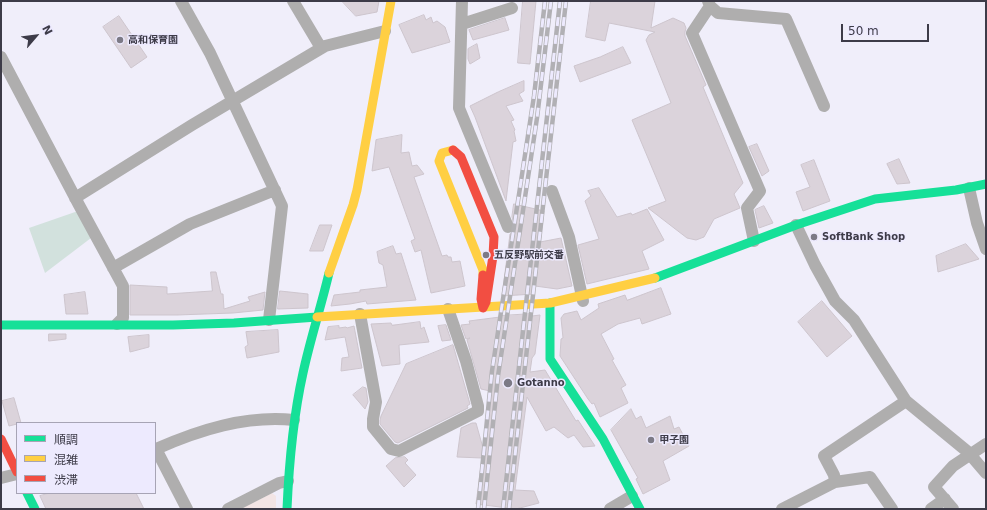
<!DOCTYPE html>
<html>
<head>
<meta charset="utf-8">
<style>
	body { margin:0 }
	#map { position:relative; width:987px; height:510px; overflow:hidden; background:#f0eefa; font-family:"DejaVu Sans","Noto Sans JP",sans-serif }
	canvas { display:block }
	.frame { position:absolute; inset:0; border:2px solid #3d3b48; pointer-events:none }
	.legend { position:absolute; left:16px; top:422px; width:140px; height:72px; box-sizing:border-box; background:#edeafe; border:1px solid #a7a4b5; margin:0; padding:5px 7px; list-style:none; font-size:12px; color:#3d3b48 }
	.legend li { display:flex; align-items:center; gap:8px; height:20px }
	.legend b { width:20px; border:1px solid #a7a4b5 }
	.north { position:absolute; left:16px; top:16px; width:40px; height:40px; -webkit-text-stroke:3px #edeafe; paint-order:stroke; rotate:62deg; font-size:11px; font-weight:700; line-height:16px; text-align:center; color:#3d3b48 }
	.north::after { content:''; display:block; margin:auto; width:14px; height:18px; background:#3d3b48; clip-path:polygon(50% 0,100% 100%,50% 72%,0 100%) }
	.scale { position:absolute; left:841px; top:24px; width:88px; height:18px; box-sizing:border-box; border:2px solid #3d3b48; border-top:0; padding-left:5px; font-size:12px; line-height:14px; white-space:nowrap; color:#3d3b48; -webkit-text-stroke:3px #edeafe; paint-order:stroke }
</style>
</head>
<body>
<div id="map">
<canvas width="987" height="510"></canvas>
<div class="frame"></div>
<ul class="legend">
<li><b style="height:5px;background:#16e098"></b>順調</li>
<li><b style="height:5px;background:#ffcf43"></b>混雑</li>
<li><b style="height:5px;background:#f24e42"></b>渋滞</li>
</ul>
<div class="north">N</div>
<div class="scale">50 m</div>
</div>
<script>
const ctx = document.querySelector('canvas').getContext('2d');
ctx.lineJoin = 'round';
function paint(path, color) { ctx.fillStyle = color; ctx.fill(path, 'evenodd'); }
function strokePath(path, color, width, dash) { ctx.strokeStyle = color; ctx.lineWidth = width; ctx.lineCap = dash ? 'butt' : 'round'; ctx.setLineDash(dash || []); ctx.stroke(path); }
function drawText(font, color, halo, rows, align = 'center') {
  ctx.font = font + ' "DejaVu Sans","Noto Sans JP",sans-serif'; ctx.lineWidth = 3; ctx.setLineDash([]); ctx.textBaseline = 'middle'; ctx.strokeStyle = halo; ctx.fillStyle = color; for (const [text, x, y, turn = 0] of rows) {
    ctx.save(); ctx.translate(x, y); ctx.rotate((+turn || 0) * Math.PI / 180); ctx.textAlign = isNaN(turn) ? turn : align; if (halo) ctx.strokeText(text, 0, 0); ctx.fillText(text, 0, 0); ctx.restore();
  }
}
paint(new Path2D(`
	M272,493l4,3v13h-36z`), '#f3e5e5');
paint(new Path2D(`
	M78,211l13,27 -46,35 -16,-45z`), '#d2e1dd');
const building = new Path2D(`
	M342,1h37l-2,11 -21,4z
	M523,1h13l-6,63 -12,-1z
	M591,1h64l-4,27 22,-10 11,5 2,5 -1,4v4l21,49 -3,2 40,96 -9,11 6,14 -26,11 -10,18 -8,3 -9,-2 -39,-30 18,-7 -34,-81 39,-17 -25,-63 3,-5 6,-3 -46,-9 -4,18 -19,-4z
	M424,15l2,5 5,-3 2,6 4,-2 8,6 5,15 -38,11 -13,-28z
	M119,16l28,41 -16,11 -28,-41z
	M505,18l4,12 -36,10 -4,-10z
	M477,44l3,14 -10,6 -2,-5v-10z
	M623,47l8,16 -51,19 -6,-16 26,-9z
	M524,81v10l-5,3 4,7 -17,5 8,14 -3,1 4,9 -1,1 2,10 -3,1 -7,59 -31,-84 -5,-11 28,-14z
	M402,135l-1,18 8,-1 3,14 5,-1 7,9 -10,3 28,79 5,-1 1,2h3l1,5 8,-1 5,25 -34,7 -10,-43 -6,2 -4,-11 4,-2 -26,-72 -17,4 4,-31z
	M757,144l12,27 -7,5 -13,-29z
	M899,159l11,24 -13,1 -10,-20z
	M814,160l16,41 -27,10 -7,-19 14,-5 -9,-22z
	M599,188l18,29 14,-4 1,2 15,-6 17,31 -22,11 7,18 -62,15 -9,-39 21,-6 -14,-38 6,-5 -3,-5z
	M514,204l30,7 -4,31 21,-4 11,48 -15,3 -22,-3 -1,8 -32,2 8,-62 4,-2 1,-4 -3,-11z
	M764,206l9,17 -14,5 -4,-18z
	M320,225h12l-9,26h-13z
	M966,244l13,15 -41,13 -2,-16z
	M393,246l3,8 5,-1 15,47 -49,4 -1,-3 -16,3 -19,2 3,-11 26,-3v-2l27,-3 -4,-22 -4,-2 -2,-11z
	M211,272h5l5,22h2l1,15 26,-8 -2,-4 17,-5 -2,18 -30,3 -56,2h-47v-30l37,2v7l45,-3z
	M661,288l10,26 -29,10 -2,-6 -22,6 -17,10 13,25 -2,1 14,25 -5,3 7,15 -28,14 -6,-14 -2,1 -4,-5 -28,-43 1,-17 2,-1 -2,-20 3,-4 13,-3 4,9 18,-12 -1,-4 27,-9 2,5z
	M280,291l28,3v14l-30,1z
	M85,292l3,22h-22l-2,-19z
	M822,301l30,35 -25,21 -29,-35z
	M532,314v2l8,-1 -5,39 -3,4 -2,14 15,-2 31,51 2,-1 17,26 -12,1 -9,-12 -6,3 -14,-11 -8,4 -19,-34 -12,93 19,1 5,12 -23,6 -40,-5 6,-46 -25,-1 4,-29 11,-5h4l7,25 7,-57 -9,-2 -14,-49 3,-2 -4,1 -5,-14 9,-1 -1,-3 31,-4v-1z
	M420,322l1,7 3,-2 5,15 -30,3 1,19 -18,2 -11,-42 20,-1 1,2z
	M446,325l5,15 -9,1 -4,-15z
	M339,326v2l7,-1 1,1 7,-2 8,42 -21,3 1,-13 7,-1 -4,-20 -20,3 3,-13z
	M278,330l1,22 -32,6 -2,-11 3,-2 -2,-13z
	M49,334h17v5l-17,2z
	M149,335v12l-19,5 -2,-15z
	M453,345l17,59 -3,2 1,2 -70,35 -3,-1 -15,-18v-4l1,-4 25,-52z
	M363,387l3,1 2,14 -3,7 -12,-14z
	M14,398l7,25 -12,3 -7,-25z
	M631,409l5,10 5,-3 5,12 24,-12 4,13 5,-2 10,19 -26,15 7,19 -27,14 -7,-15 2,-1 -27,-48z
	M405,457l3,3 -3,3 11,12 -12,12 -18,-21 9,-8z
	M50,493h86l8,16h-98l-6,-13z`);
paint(building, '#dbd3db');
strokePath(building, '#cdc5cd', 1);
strokePath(new Path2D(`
	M181,1l29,52 72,153 -13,114
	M293,1l28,47
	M462,1l-3,107 49,119
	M708,1l2,5 8,7 68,6 38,87
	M710,6l-18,27 68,158 -13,17 7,33
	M462,24l50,-16
	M1,57l78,148 44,81v32l-6,6
	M969,188l8,35 9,26
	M552,191l17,46 14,64
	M75,198l117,-73 133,-79 60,-15
	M796,225l19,40 20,36 19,19 52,81 62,51 18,21
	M113,268l77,-44 85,-34
	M360,314l16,88 -3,17v8l18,22 8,2 79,-40v-5l-12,-45 -18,-52
	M1,478l16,-4
	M835,482l-1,-7 -10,-19 82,-55
	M187,509l-31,-60c43,-19 90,-34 138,-29
	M228,509l51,-26 9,-2
	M610,509l22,-13
	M782,509l53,-27 35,-5 22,32
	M931,509l14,-10
	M953,509l-19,-22 19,-21 33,-22`), '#afaeae', 12);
strokePath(new Path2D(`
	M655,278l141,-53 79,-26 81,-9 30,-6
	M550,303v56l53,80 37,70
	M1,325h172l61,-2 83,-6
	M27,493l8,16
	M287,509c2,-46 6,-91 16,-136 7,-33 18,-66 26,-100`), '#16e098', 9);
strokePath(new Path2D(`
	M453,150l-11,3 -3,8 44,109v5
	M329,273l24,-68 4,-15 34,-189
	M317,317l233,-14 105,-25`), '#ffcf43', 9);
strokePath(new Path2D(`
	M453,150l8,7 33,80 -1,19 -7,46 -3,6 -2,-9 2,-24
	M1,439l16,33`), '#f24e42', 9);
const rail = new Path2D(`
	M478,509l14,-138 42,-275 11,-95
	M484,509l14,-133 39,-258 14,-117
	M503,509l57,-508
	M509,509l57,-508`);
strokePath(rail, '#b1b0b4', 4.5);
strokePath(rail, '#edeafe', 3, [9]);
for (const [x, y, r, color] of [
	[120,40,4,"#7c7a86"],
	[814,237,4,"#7c7a86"],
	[486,255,4,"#7c7a86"],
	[508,383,5,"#7c7a86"],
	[651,440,4,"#7c7a86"]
]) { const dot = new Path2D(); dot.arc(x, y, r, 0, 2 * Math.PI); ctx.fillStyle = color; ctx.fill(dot); strokePath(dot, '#edeafe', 1.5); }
drawText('bold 10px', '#3d3b48', '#edeafe', [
	["高和保育園",128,40],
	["SoftBank Shop",822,237],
	["五反野駅前交番",494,255],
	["Gotanno",517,383],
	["甲子園",659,440]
], 'left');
</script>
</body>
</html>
